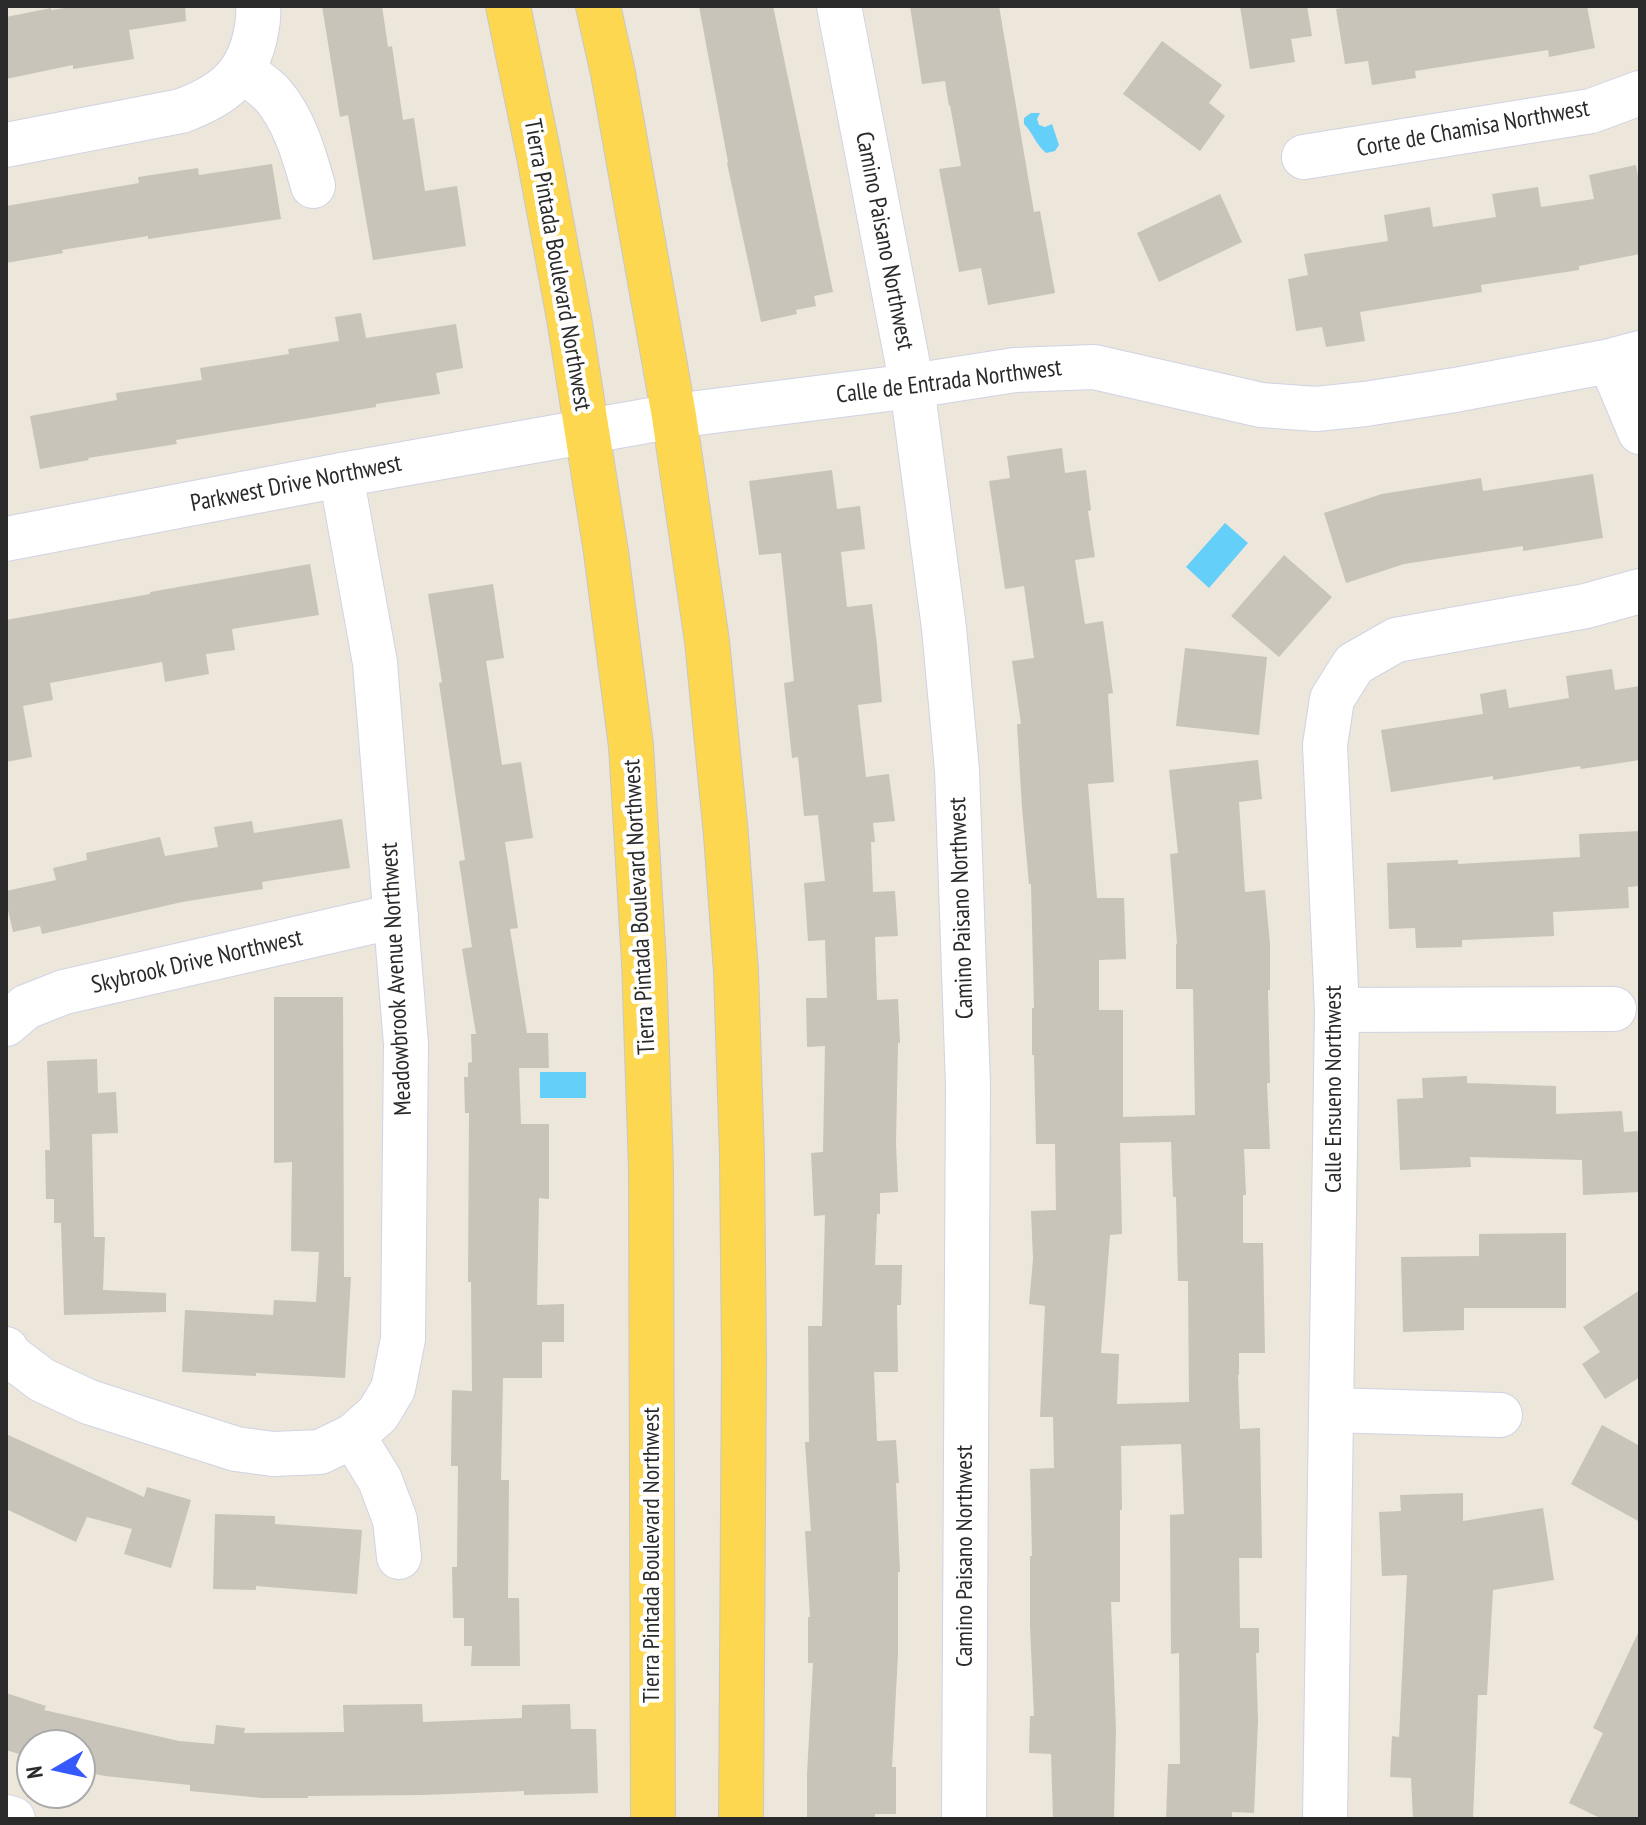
<!DOCTYPE html>
<html>
<head>
<meta charset="utf-8">
<style>
	body { margin:0 }
	#map { position:relative; width:1646px; height:1825px; overflow:hidden; background:#ede6da; font-family:"PT Sans Narrow",sans-serif }
	canvas { display:block }
	.frame { position:absolute; inset:0; border:8px solid #2a2a2a; pointer-events:none }
	.north { position:absolute; left:16px; top:1729px; width:80px; height:80px; box-sizing:border-box; background:#fff; border:2px solid #aaa; border-radius:50%; rotate:261deg; font-size:22px; font-weight:700; line-height:32px; text-align:center; color:#2a2a2a }
	.north::after { content:''; display:block; margin:auto; width:28px; height:36px; background:#3659ff; clip-path:polygon(50% 0,100% 100%,50% 72%,0 100%) }
</style>
</head>
<body>
<div id="map">
<canvas width="1646" height="1825"></canvas>
<div class="frame"></div>
<div class="north">N</div>
</div>
<script>
const ctx = document.querySelector('canvas').getContext('2d');
ctx.lineJoin = 'round';
function paint(path, color) { ctx.fillStyle = color; ctx.fill(path, 'evenodd'); }
function strokePath(path, color, width, dash) { ctx.strokeStyle = color; ctx.lineWidth = width; ctx.lineCap = dash ? 'butt' : 'round'; ctx.setLineDash(dash || []); ctx.stroke(path); }
function drawText(font, color, halo, rows, align = 'center') {
  ctx.font = font + ' "PT Sans Narrow",sans-serif'; ctx.lineWidth = 8; ctx.setLineDash([]); ctx.textBaseline = 'middle'; ctx.strokeStyle = halo; ctx.fillStyle = color; for (const [text, x, y, turn = 0] of rows) {
    ctx.save(); ctx.translate(x, y); ctx.rotate((+turn || 0) * Math.PI / 180); ctx.textAlign = isNaN(turn) ? turn : align; if (halo) ctx.strokeText(text, 0, 0); ctx.fillText(text, 0, 0); ctx.restore();
  }
}
paint(new Path2D(`
	M1031,113h9l-3,6 2,6 6,2 7,-3 7,21 -4,6 -9,2c-10,-8 -13,-20 -22,-29v-6z
	M1225,523l23,20 -39,45 -23,-21z
	M540,1072h46v26h-46z`), '#64cff9');
paint(new Path2D(`
	M79,6h106l1,15 -57,9 5,29 -61,10v-4l-67,14v-62l45,-9v2z
	M322,6h60l6,41 4,-1 11,74 11,-2 11,73 32,-5 9,60 -93,14 -25,-145 -8,2z
	M699,6h74l60,286 -19,4 2,10 -20,4 1,4 -36,8 -34,-159 1,-1z
	M910,6h89l35,206 6,-1 15,82 -67,12 -7,-37 -22,4 -20,-103 22,-3 -11,-61 -1,1 -4,-25 -23,3z
	M1240,6h67l5,30 -21,3 4,23 -45,7z
	M1357,6h230l8,42 -46,9 -1,-7 -133,21 1,7 -44,7 -4,-24 -23,3 -9,-55z
	M1162,41l60,44 -13,18 16,13 -25,35 -77,-57z
	M272,164l9,55 -133,20v-3l-86,14 1,3 -57,10v-57l133,-23 -1,-6 60,-9 1,7z
	M1636,165l4,23v66l-61,12v4l-98,15 1,7 -122,20 5,29 -39,6 -4,-20 -26,4 -8,-52 20,-4 -4,-21 84,-13 -4,-26 46,-8 3,20 63,-10 -4,-23 46,-7 3,20 53,-8 -5,-24z
	M1220,194l22,48 -83,40 -22,-49z
	M361,313l5,25 90,-14 7,44 -27,5 4,21 -64,10v3l-200,33 1,4 -89,14 1,2 -49,9 -10,-53 87,-16 -1,-7 86,-13 -2,-12 89,-14 -1,-5 51,-8 -4,-24z
	M1062,448l3,25 21,-3 5,40 -3,1 7,46 -20,3 10,64 18,-3 10,72 -5,1 6,88 -26,2 9,114h27l2,61 -27,1v50h24v107l72,-2 -2,-126h-17v-45h1l-7,-90 8,-1 -9,-83 89,-10 4,39 -23,3 6,90 20,-2 5,54v46h-2l2,93h-3l3,66h-26l2,46h-3v48h20l2,110h-26v22h-1l2,54 20,-1 2,130h-23l1,70h19v25h-3l2,68 -4,92 -22,-1v7h-66l2,-55h12l-1,-111 -8,1 -1,-139 14,-1 -3,-70 -60,2 1,64h-2v92h-9l5,127 -2,90h-61l-2,-65 -22,-1 1,-37h4l-4,-90v-70h2l-2,-87 24,-1 -1,-51h-13l5,-111 -16,-2 4,-45 -2,-48 25,-1 -1,-66h-19l-2,-89h-2v-47h2l-3,-124h-2l-7,-76 -5,-84h4l-9,-63 22,-3 -10,-72 -19,3 -16,-108 21,-3 -3,-22zM1171,1142l2,55h3l2,84h10l1,121 -72,2 2,-50 -18,-1 9,-118 12,-1 -2,-91z
	M832,470l5,39 23,-3 5,43 -24,3 6,55 25,-3 5,41 5,57 -24,3 8,72 23,-3 6,47 -22,2 2,19h-4l2,50 22,-1 3,45 -23,1 2,63 21,-1 2,44h-2l-2,100 2,49 -18,1v21h-3l-2,51h27l-1,40h-4l1,67h-24l3,69 19,-1 3,43h-3l4,89h-2v82l-6,113h4v47h-21v5h-68v-45l6,-111h-5v-46h2l-5,-86h6l-6,-89h4l-1,-116h14l3,-111 -11,1 -3,-63 12,-1 2,-106 -18,1 -1,-49h21l-2,-58 -17,1 -4,-58 21,-2 -7,-66 -14,1 -6,-59 -6,1 -8,-75 10,-2 -13,-128 -22,2 -10,-74z
	M1593,474l10,64 -80,13v-5l-119,18 -58,19 -22,-70 58,-19 99,-16 2,13z
	M1284,555l48,42 -53,60 -48,-41z
	M310,564l9,51 -87,14 3,21 -29,4 3,20 -44,8 -3,-20 -112,21 3,17 -30,6 9,51 -26,5v-142l144,-26v-2z
	M493,584l11,74 -18,3 16,104 19,-3 12,76 -28,4 13,86 -8,1 17,104h21l1,35h-30l2,56h28v75l-10,-1 -2,107 27,-1v38h-22v36h-39l-2,102h8l-1,118h11l1,68h-49l1,-20h-8v-28h-11l-1,-51h5l1,-101h-7l1,-76 20,1 -1,-109h-3l1,-169h-4l-1,-36h4v-14l4,-1 -1,-28h5l-14,-85 10,-2 -13,-86 6,-1 -26,-177 3,-1 -14,-88z
	M1185,648l82,9 -8,78 -83,-9z
	M1612,669l3,21 25,-4v74l-59,9 -1,-3 -87,14v-4l-102,16 -10,-62 102,-16 -3,-20 26,-5 3,19 60,-10 -3,-22z
	M342,819l8,49 -88,14 1,7 -81,13 -140,32 -2,-8 -27,6 -7,-30v-11l50,-11 -3,-12 34,-8 -1,-7 74,-16 5,19 53,-9 -4,-20 38,-6 2,12z
	M1640,831v55l-12,1 1,21 -76,4 1,24 -92,4v7l-46,1 -1,-20 -26,1 -2,-66 71,-3v4l122,-7 -1,-23z
	M274,997h69l1,280h7l-6,101 -89,-5v3l-74,-4 3,-62 88,5 1,-15 42,2 3,-50 -28,-1 1,-89 -18,1z
	M97,1059l1,34 18,-1 2,41 -26,1 2,103h11l-2,53 63,3v19l-102,3 -3,-92h-7v-24h-8l-1,-49h5l-3,-89z
	M1467,1076v7l89,3v28l66,-3 2,21 16,-1v61l-57,3 -1,-35 -112,-3 1,10 -71,3 -3,-71 26,-1 -1,-20z
	M1566,1233v75h-102v22l-61,2 -2,-75 78,-1v-22z
	M1640,1290v87l-35,22 -23,-35 18,-12 -17,-25z
	M1602,1425l38,21v76l-69,-38z
	M6,1434l138,63 3,-10 44,13 -20,68 -47,-14 8,-25 -45,-12 -11,25 -70,-33z
	M1463,1493v28l80,-13 11,72 -61,10 -6,105h-9l-5,124h-60l-2,-41 -21,-1 2,-41 7,1 8,-162 -25,1 -3,-64 22,-1 -1,-16z
	M215,1514l60,2v8l87,6 -5,64 -101,-8v4l-43,-1z
	M1640,1629v190h-38l-33,-16 34,-70 -10,-5z
	M6,1693l40,13 -2,4 135,31 35,3 2,-19 29,3 -1,5 100,-1 -1,-27 79,-1 1,18 99,-4v-13l48,-1 1,25h25l2,64 -74,2v-4l-101,4 -115,1v2h-46l-72,-7v-6l-85,-9 -25,-5v-26h-48v13l-26,-8z`), '#c8c4b9');
const minor = new Path2D(`
	M839,6l73,380 32,242 13,142 11,316 -4,733
	M243,70c9,8 20,15 29,24 22,25 32,60 41,92
	M6,145l175,-34c41,-15 67,-34 75,-79 2,-9 3,-17 2,-26
	M1304,157l287,-46 49,-18
	M1610,361l30,71
	M6,539l335,-64 333,-59 238,-30 103,-16 79,-3 167,38 55,4 49,-5 90,-14 155,-29 30,-8
	M1337,1010l277,-1
	M6,1024l20,-17 38,-15 332,-76
	M6,1349l3,6 33,25 47,22 147,47 37,5 47,-2 33,-16 25,-22 15,-25 10,-50 3,-295 -31,-381 -34,-188
	M1331,1410l169,5
	M353,1436l27,44 15,40 4,37
	M6,1817l7,2
	M1325,1819l12,-809 -12,-265 7,-46 22,-35 42,-24 190,-34 54,-15`);
const major = new Path2D(`
	M508,6l30,145 31,167 37,234 25,194 13,216 7,206 2,651
	M598,6l15,67 61,343 33,225 19,194 10,136 6,185 2,204 -3,459`);
strokePath(minor, '#d0d3e4', 46);
strokePath(major, '#c8c8c8', 46);
strokePath(minor, '#fff', 44);
strokePath(major, '#fdd750', 44);
drawText('24px', '#2a2a2a', '#fff', [
	["Corte de Chamisa Northwest",1473,129,-10],
	["Camino Paisano Northwest",884,241,79],
	["Tierra Pintada Boulevard Northwest",557,265,80],
	["Calle de Entrada Northwest",949,382,-7],
	["Parkwest Drive Northwest",296,484,-11],
	["Tierra Pintada Boulevard Northwest",640,907,-93],
	["Camino Paisano Northwest",962,908,-92],
	["Skybrook Drive Northwest",197,962,-13],
	["Meadowbrook Avenue Northwest",397,979,-93],
	["Calle Ensueno Northwest",1334,1089,-90],
	["Tierra Pintada Boulevard Northwest",652,1555,-90],
	["Camino Paisano Northwest",965,1556,-90]
]);
</script>
</body>
</html>
